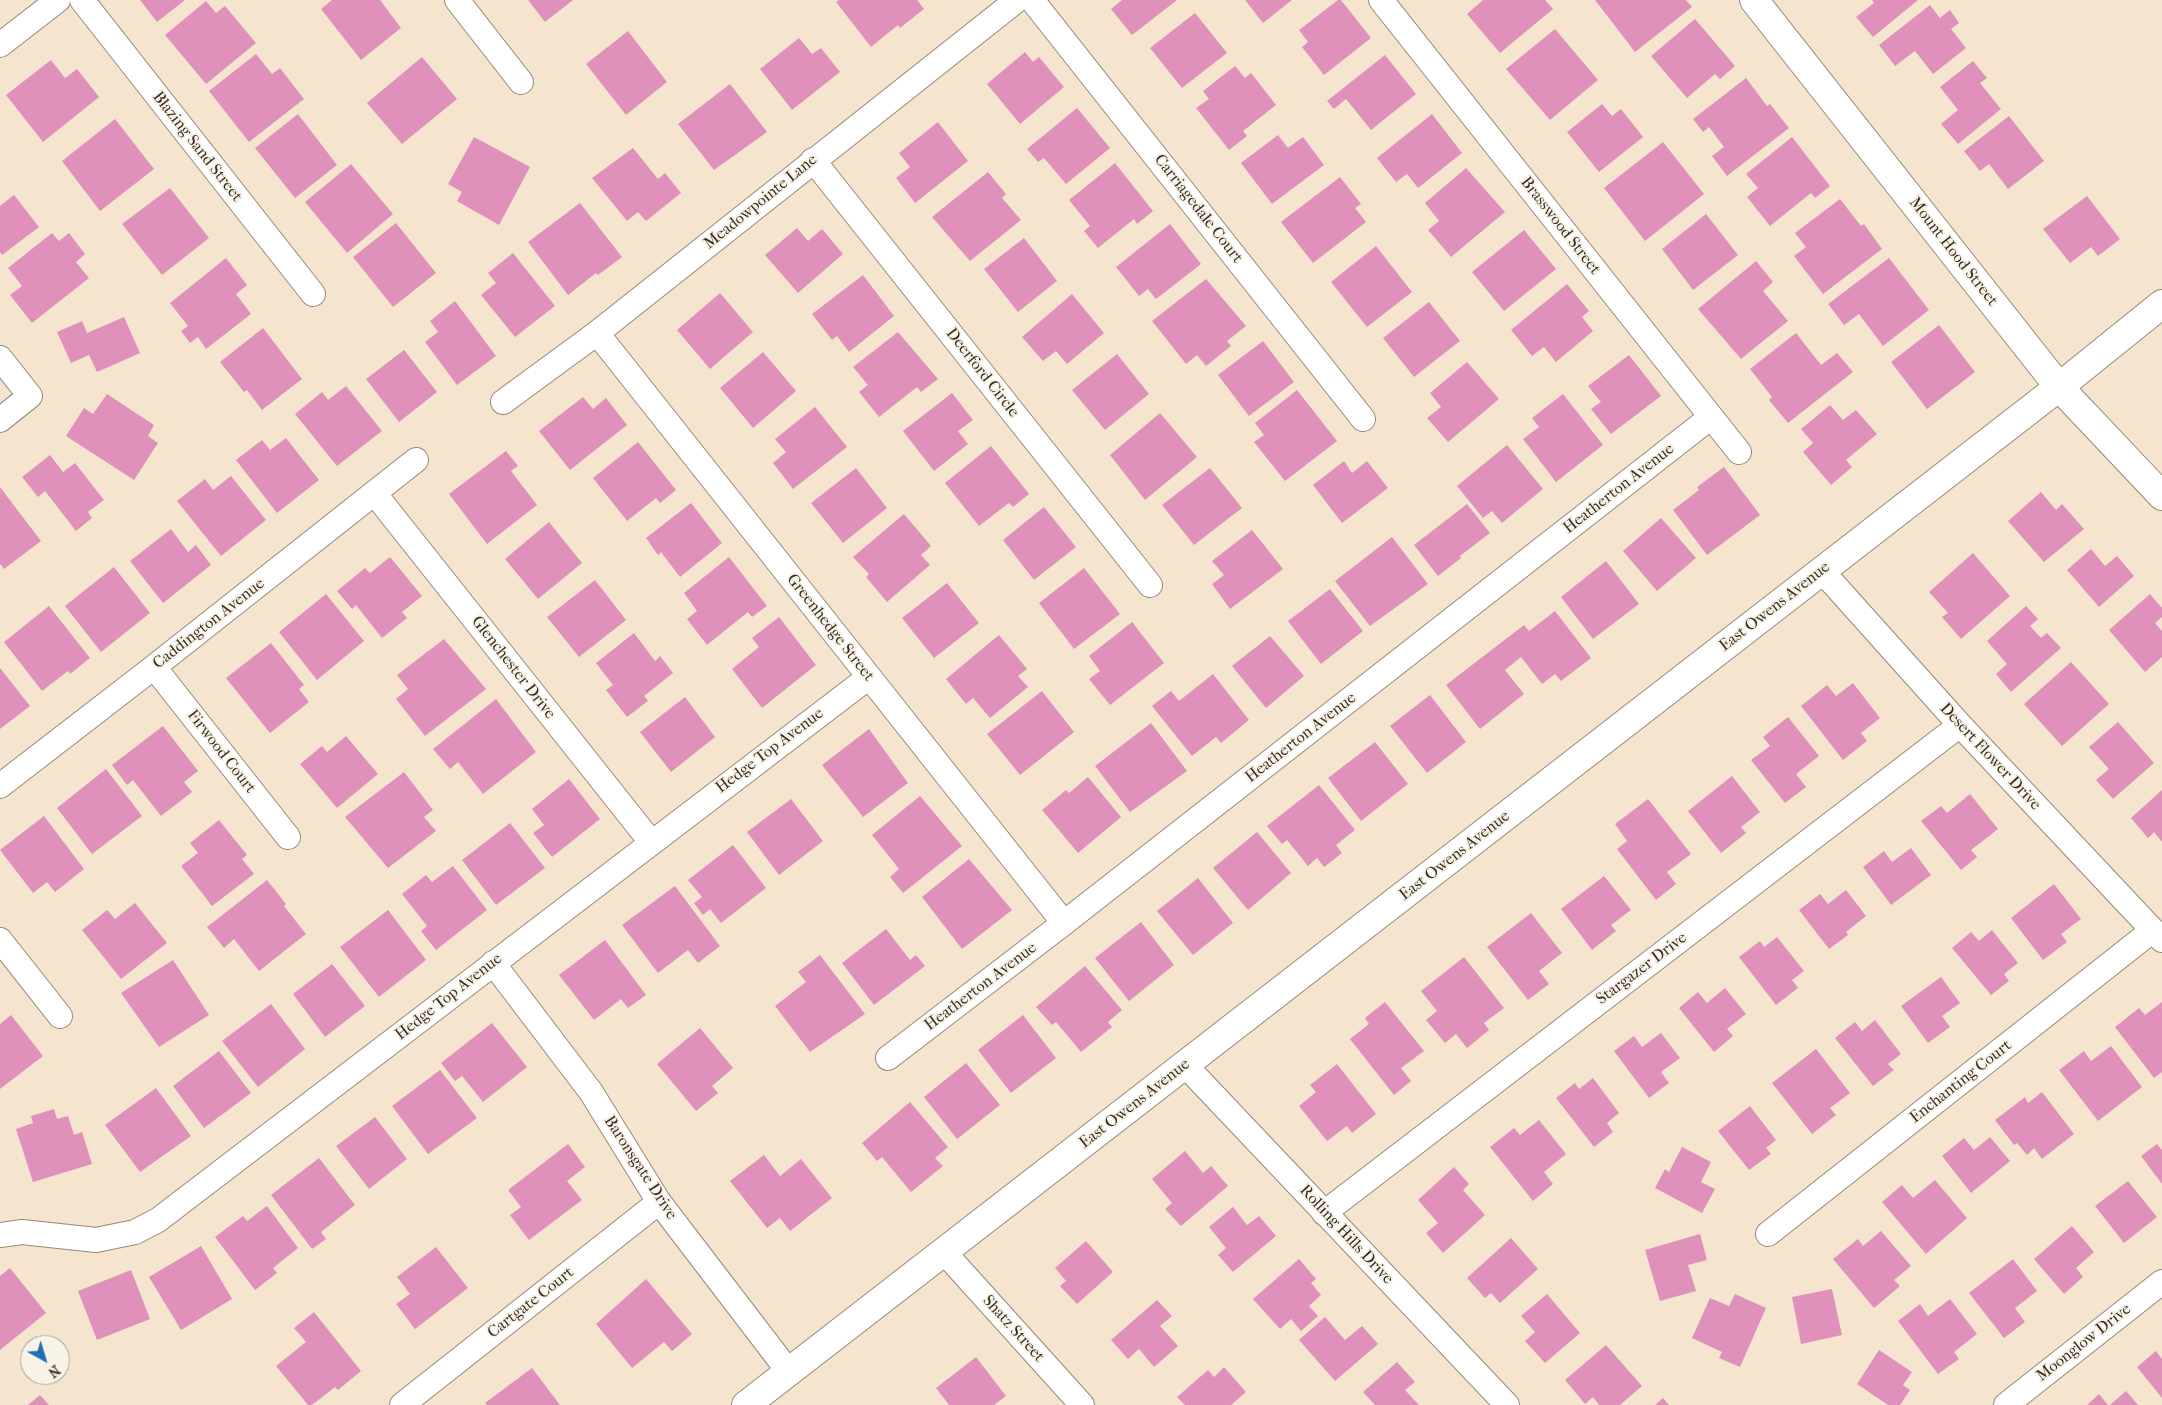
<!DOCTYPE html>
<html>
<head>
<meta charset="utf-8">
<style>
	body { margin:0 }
	#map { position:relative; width:2162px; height:1405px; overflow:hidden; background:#f5e5cf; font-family:"IM FELL French Canon",serif }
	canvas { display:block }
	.north { position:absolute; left:20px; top:1335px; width:50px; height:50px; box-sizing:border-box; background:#f7f3e8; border:1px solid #aca397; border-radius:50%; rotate:141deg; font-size:14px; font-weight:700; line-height:20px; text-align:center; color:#3b2a1e }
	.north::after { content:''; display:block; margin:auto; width:18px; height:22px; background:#1f6fb2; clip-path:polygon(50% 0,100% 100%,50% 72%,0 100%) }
</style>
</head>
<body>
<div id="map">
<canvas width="2162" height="1405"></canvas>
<div class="north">N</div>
</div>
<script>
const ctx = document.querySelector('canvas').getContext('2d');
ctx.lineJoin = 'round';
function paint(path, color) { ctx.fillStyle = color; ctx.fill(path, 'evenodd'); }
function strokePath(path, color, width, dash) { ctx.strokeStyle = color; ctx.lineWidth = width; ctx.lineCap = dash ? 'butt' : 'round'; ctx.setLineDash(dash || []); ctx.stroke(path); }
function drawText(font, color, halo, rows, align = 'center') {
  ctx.font = font + ' "IM FELL French Canon",serif'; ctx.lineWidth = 4; ctx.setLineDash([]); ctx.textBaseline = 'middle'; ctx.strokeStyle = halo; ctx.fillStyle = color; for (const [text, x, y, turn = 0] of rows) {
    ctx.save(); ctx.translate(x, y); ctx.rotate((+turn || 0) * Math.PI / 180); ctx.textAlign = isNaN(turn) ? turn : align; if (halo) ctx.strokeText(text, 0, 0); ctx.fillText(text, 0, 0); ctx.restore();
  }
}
paint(new Path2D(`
	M140,0h45l-28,22z
	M332,0h48l21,28 -40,32 -40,-51z
	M528,0h45l-28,22z
	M839,0h78l7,9 -24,19 -2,-3 -27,22 -35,-45z
	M1122,0h55l-45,35 -21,-26z
	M1245,0h47l-29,23z
	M1338,0h3l30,38 -47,37 -22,-28 6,-5 -9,-12z
	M1483,0h62l8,9 -53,44 -33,-39z
	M1595,0h91l6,7 -57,45z
	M1872,0h46l-45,37 -17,-20 18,-14z
	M206,1l10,12 9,-7 31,37 -50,41 -41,-49z
	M1930,5l10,13 10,-8 9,13 -8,6 15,19 -33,26 -18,-23 -20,15 -16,-21z
	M1195,13l32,40 -45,35 -32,-40z
	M1695,19l40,47 -15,13 -5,-5 -28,24 -36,-42z
	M1555,29l43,51 -48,40 -44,-51z
	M628,31l39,51 -41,33 -40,-51z
	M799,38l13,16 9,-6 19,24 -48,38 -32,-41z
	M1025,52l8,10 6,-5 25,30 -44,37 -33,-40z
	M256,54l16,20 8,-6 24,31 -55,43 -40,-51z
	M1385,55l31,39 -45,36 -25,-31 -12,10 -7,-8z
	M422,57l35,42 -55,45 -35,-41z
	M51,60l14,18 12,-9 22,28 -56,45 -37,-47z
	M1973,61l14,17 -7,5 21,26 -43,35 -17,-20 17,-14 -18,-23z
	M1235,66l10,12 6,-5 25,32 -33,26 4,5 -18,14 -33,-42 13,-9 -6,-8z
	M1746,78l21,28 3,-2 19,24 -62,48 -15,-20 12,-9 -15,-20 -6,5 -10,-13z
	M730,84l37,48 -53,38 -36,-46z
	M1602,104l10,12 9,-7 22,28 -44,35 -32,-40z
	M1077,108l33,40 -44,36 -22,-26 -6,4 -11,-13z
	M298,114l39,51 -42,33 -40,-50z
	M1432,114l30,39 -44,35 -11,-14 -11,8 -19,-24z
	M2009,116l35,45 -36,28 -19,-25 -9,7 -16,-20z
	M115,119l39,50 -54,42 -38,-50z
	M938,122l30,39 -53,42 -19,-25 14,-11 -11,-14z
	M1278,135l10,13 15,-11 21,28 -52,39 -31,-41z
	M474,137l56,30 -31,58 -42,-24 5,-9 -14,-8z
	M1792,137l38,49 -15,12 -4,-5 -41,33 -23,-29 11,-9 -12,-14z
	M1663,142l41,52 -59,47 -41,-53z
	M633,148l25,31 7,-6 16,20 -35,28 -8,-9 -11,9 -35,-43z
	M1115,163l38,48 -16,13 -3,-5 -36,29 -14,-17 6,-5 -21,-26z
	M351,164l42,50 -46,39 -42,-51z
	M1466,168l39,44 -54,45 -23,-27 11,-9 -14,-18z
	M988,172l18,22 -4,4 19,22 -51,41 -38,-44z
	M1340,177l21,27 -6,4 11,14 -53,41 -32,-41z
	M170,188l39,50 -47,37 -40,-51z
	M14,195l25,32 -37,28 -2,-3v-46z
	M2087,196l33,43 -22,17 -7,-9 -21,16 -27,-34z
	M1840,199l21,27 3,-2 18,25 -59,45 -29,-38 12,-9 -11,-14z
	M580,203l42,54 -24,18 -2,-2 -28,22 -40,-53z
	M1706,214l32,41 -45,35 -31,-41z
	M396,223l40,50 -43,34 -40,-50z
	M1170,224l31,40 -45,35 -8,-10 -9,7 -23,-29z
	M797,228l11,13 14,-12 21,25 -45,39 -33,-38z
	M1524,230l32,39 -52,42 -32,-39z
	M52,233l7,8 10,-8 16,21 -9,8 13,16 -57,45 -22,-28 12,-9 -14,-18z
	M1024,238l33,43 -39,31 -34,-43z
	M1376,246l36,46 -45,35 -36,-45z
	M513,253l42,53 -40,31 -34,-42 15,-12 -8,-10z
	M226,258l21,27 -11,9 15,20 -45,35 -8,-12 -8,6 -9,-12 7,-5 -18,-23z
	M1889,258l40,52 -46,36 -24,-32 -15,11 -16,-21z
	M1756,261l17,21 -10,9 25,30 -47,38 -43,-50z
	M863,275l31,41 -45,36 -12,-16 -5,4 -20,-26z
	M1206,279l40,47 -19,15 4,5 -25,20 -9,-11 -11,9 -34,-43z
	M1567,284l22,27 -7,6 11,14 -37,31 -12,-15 -12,9 -21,-26z
	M720,293l33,39 -43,37 -33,-39z
	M1072,294l32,39 -37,31 -11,-13 -13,10 -21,-24z
	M455,301l41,55 -39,29 -32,-43 13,-10 -8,-11z
	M1429,302l31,39 -46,36 -31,-39z
	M124,317l16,36 -43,19 -8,-17 -18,8 -14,-31 25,-11 5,12z
	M1939,325l36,47 -48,37 -36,-47z
	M263,328l39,51 -40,31 -15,-20 -3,2 -24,-30z
	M898,332l40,47 -17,13 -4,-5 -38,30 -20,-25 9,-7 -15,-18z
	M1796,333l25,32 16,-12 16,19 -65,51 -19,-23 3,-3 -22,-28z
	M1263,341l31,41 -45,34 -31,-41z
	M404,350l33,42 -38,30 -33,-43z
	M763,352l33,39 -43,37 -33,-40z
	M1117,354l32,40 -44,36 -33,-40z
	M1629,355l32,41 -50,38 -20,-25 10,-7 -13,-16z
	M1467,362l32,37 -51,43 -21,-24 14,-11 -11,-14z
	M346,386l36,45 -45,35 -42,-52 27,-22 6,8z
	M1297,390l40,51 -52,40 -31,-39 10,-7 -9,-12z
	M952,393l21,27 -15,11 10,13 -34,27 -31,-40z
	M107,394l47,31 -6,11 10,7 -24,37 -68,-44 18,-28 9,6z
	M1563,394l40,51 -47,37 -33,-43 16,-12 -7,-9z
	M583,397l10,12 13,-11 21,27 -57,45 -31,-39z
	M1830,405l13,15 13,-10 21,24 -31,26 6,7 -21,18 -28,-33 10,-9 -12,-14z
	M815,407l32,40 -54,42 -20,-26 13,-11 -11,-13z
	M1160,413l37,44 -52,43 -35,-45z
	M286,438l33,42 -42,33 -41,-53 26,-20 8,10z
	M638,442l38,48 -16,13 -4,-5 -29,23 -34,-43z
	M1507,445l36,44 -41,34 -10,-12 -9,7 -26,-32z
	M991,446l38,48 -16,13 -4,-4 -30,23 -34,-43z
	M506,451l12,15 -7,5 26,34 -50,39 -38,-50z
	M50,455l13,17 12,-9 29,37 -16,12 4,6 -16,13 -31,-40 -7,6 -16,-20z
	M1344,461l8,12 15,-12 21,27 -46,35 -29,-38z
	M1724,467l36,48 -53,40 -34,-45 26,-20 -2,-3z
	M856,468l31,40 -44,35 -32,-40z
	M1210,468l32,40 -48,37 -32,-40z
	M231,476l35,44 -45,36 -44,-55 28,-22 8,11z
	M0,487l41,54 -37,28 -4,-5z
	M2041,492l15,18 6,-6 22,25 -40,33 -36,-41z
	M691,503l31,40 -42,34 -19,-25 -3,3 -12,-17z
	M1467,504l23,29 -30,23 1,2 -23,18 -24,-31z
	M1044,507l32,40 -42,33 -31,-40z
	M904,514l27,32 -10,9 9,10 -43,37 -21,-25 3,-3 -16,-17z
	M1661,518l35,40 -39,33 -34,-40z
	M549,522l33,41 -44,36 -33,-40z
	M171,529l17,23 8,-7 15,20 -48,38 -33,-42z
	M1252,530l31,39 -53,40 -18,-25 12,-9 -12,-14z
	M1392,537l36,47 -58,42 -35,-45z
	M2091,549l14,17 12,-10 17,20 -35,31 -32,-37z
	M1973,553l37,43 -49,43 -19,-22 6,-4 -19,-21z
	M390,557l32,39 -20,16 5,6 -25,20 -26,-33 -4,4 -15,-18 28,-23 5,5z
	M729,557l38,49 -15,11 -4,-5 -41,33 -20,-26 10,-8 -13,-18z
	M1606,561l33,43 -46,35 -32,-42z
	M114,567l36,46 -49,39 -36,-46z
	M1084,568l36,46 -46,35 -35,-46z
	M595,580l31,40 -47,37 -32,-40z
	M947,583l32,40 -45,35 -32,-40z
	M1330,589l33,42 -42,33 -33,-43z
	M326,594l38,47 -47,39 -38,-48z
	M2150,594l12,14v9l-7,6 7,8v26l-17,15 -36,-42z
	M49,606l41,52 -20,16 -2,-3 -26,20 -38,-49z
	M2026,606l12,13 -8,7 11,12 6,-5 14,15 -50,44 -15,-18 11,-10 -20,-23z
	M1555,611l36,47 -30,23 -6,-7 -13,10 -21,-27 -16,13 19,24 -44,35 -34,-44 78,-60 5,6z
	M779,617l37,48 -54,43 -30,-39 27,-22 -7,-9z
	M1132,622l32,41 -54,42 -21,-26 11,-8 -11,-15z
	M634,633l21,28 5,-5 13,17 -29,23 4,5 -21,16 -21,-27 7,-5 -17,-22z
	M999,635l28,34 -9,7 10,11 -38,31 -17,-20 -7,6 -20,-25z
	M1270,636l34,40 -38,32 -34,-42z
	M444,639l42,50 -61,47 -29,-37 12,-10 -11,-14z
	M271,643l33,42 -5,4 10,13 -39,31 -44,-55z
	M2071,662l38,42 -47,42 -38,-42z
	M0,668l30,38 -30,23z
	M1213,674l36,46 -28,23 -5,-6 -24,19 -40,-50 19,-15 8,10z
	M1853,683l27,35 -19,15 6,8 -24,19 -42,-54 26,-21 9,11z
	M1042,691l32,41 -54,43 -33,-41z
	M1430,695l36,47 -39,31 -37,-47z
	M685,697l30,40 -44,35 -31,-40z
	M496,699l40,53 -53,42 -25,-32 -8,7 -17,-20z
	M1788,717l31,39 -23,18 10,13 -21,16 -34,-43 19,-14 -7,-9z
	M2118,722l36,41 -41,36 -17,-19 13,-11 -20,-22z
	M1151,723l36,48 -57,41 -35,-46z
	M163,726l35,45 -14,11 8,10 -31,24 -28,-36 -6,5 -15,-20z
	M869,729l39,54 -45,34 -41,-52z
	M346,736l32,38 -41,34 -37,-44 22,-18 5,6z
	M1375,742l33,42 -47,37 -33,-43z
	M106,769l36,47 -50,38 -35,-46z
	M404,772l29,38 -9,7 12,14 -48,37 -43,-51z
	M1732,776l28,36 -19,15 5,6 -25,20 -33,-42z
	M1088,777l33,40 -43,36 -36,-43 24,-20 3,3z
	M569,779l31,40 -48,38 -19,-24 11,-8 -12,-16z
	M1319,785l36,45 -19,15 6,8 -18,14 -7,-9 -9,8 -21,-26 -5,4 -15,-18z
	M2162,790v52l-8,-10 -6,6 -17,-20z
	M1970,794l28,35 -27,21 6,7 -16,13 -40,-49 20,-15 6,7z
	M920,796l42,50 -59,47 -13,-16 9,-8 -27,-34z
	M791,799l32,42 -44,34 -32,-43z
	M1648,799l43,55 -24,18 9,12 -20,16 -39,-51 10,-8 -12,-17z
	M44,816l40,53 -29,23 -8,-10 -14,11 -33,-43z
	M219,820l28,35 -5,4 12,15 -42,32 -31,-40 17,-13 -8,-10z
	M510,823l35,45 -49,37 -34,-45z
	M1257,832l34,41 -43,37 -35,-42z
	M733,845l33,43 -45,35 -11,-14 -7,6 -9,-12 8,-6 -14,-17z
	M1911,848l20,27 -40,30 -28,-38 21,-16 8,11z
	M969,859l43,51 -50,39 -40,-52z
	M453,866l34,44 -51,40 -15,-19 6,-5 -25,-32 24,-19 6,7z
	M1604,876l27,34 -20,15 5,6 -24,19 -31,-41z
	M1198,878l35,45 -40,32 -36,-44z
	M267,880l19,24 -2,2 22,28 -47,37 -25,-32 -10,9 -17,-21z
	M2054,884l27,35 -20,15 6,8 -24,18 -32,-42z
	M675,886l45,60 -22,17 -10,-13 -30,23 -36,-48z
	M1846,890l20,26 -20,16 2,3 -19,14 -30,-39 21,-16 8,10z
	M135,903l32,40 -46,36 -39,-49 25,-20 8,9z
	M388,910l38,50 -47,37 -39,-50z
	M1531,913l31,40 -23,18 10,13 -21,16 -41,-53z
	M1141,922l33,43 -45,36 -34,-43z
	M886,929l24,31 6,-5 9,11 -51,39 -32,-42z
	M1992,930l26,33 -14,11 5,7 -18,14 -39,-47 19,-16 8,9z
	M1777,937l27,34 -12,9 6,8 -22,17 -37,-48 21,-16 4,6z
	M605,940l41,55 -18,13 -7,-9 -27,21 -35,-45z
	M820,955l45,59 -55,38 -35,-46 31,-24 -8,-10z
	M1464,957l40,51 -20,15 5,7 -22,18 -11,-14 -11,9 -19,-23 11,-9 -16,-20z
	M173,960l36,55 -50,32 -38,-54z
	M332,964l33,42 -40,31 -32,-43z
	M1085,966l37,44 -14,12 4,5 -31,25 -25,-30 -4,3 -16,-18z
	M1941,977l19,26 -18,13 8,11 -22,16 -27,-37z
	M1725,988l21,26 -19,15 6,7 -19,16 -35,-44 19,-16 9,11z
	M1385,1002l39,49 -23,17 10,13 -17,14 -44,-56 19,-15 -4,-6z
	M2162,1002v70l-8,6 -39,-51 24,-19 6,7z
	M271,1004l34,45 -47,38 -36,-46z
	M11,1015l32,41 -43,33v-65z
	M1023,1015l33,43 -45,35 -33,-43z
	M1875,1020l26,34 -13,10 6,6 -21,16 -38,-48 20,-16 7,9z
	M492,1023l35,44 -44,35 -21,-26 -7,5 -14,-18z
	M700,1028l33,40 -21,18 6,7 -22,18 -39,-47z
	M1661,1033l19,25 -19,14 8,11 -20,15 -35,-47 20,-15 8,11z
	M2111,1046l31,41 -44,34 -39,-51 25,-19 7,10z
	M1816,1049l34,44 -20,15 6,7 -24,19 -40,-51z
	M219,1051l32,42 -47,35 -31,-42z
	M966,1063l34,42 -43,34 -33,-42z
	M1337,1064l39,50 -24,19 -5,-7 -20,15 -28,-35 17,-14 -6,-7z
	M440,1070l37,48 -49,36 -36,-48z
	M1593,1078l26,35 -12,10 6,9 -19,15 -38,-49 19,-15 4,6z
	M156,1088l35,48 -51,36 -35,-47z
	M2042,1092l32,42 -32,25 -8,-11 -7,7 -10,-12 -3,2 -19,-25 30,-23 3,6z
	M910,1102l38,45 -13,11 8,8 -32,26 -29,-35 -5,4 -15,-18z
	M1750,1106l26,34 -10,8 5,6 -22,16 -31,-39z
	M54,1109l3,10 11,-3 6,19 8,-3 10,32 -59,18 -17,-53 17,-6 -2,-7z
	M375,1117l32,42 -38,30 -33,-43z
	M1539,1120l27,34 -22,18 9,12 -20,17 -43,-54 24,-19 6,7z
	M1990,1137l20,24 -39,32 -29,-37 22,-18 10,12z
	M568,1144l17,23 -18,14 15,19 -53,40 -19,-25 11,-8 -13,-17z
	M2157,1144l5,6v34l-21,-28z
	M1682,1147l29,15 -10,20 14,7 -13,24 -47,-25 10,-19 4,3z
	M1185,1151l18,22 8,-7 17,20 -47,40 -16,-17 7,-6 -20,-24z
	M764,1155l16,21 21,-17 31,39 -42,33 -10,-13 -13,10 -37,-47z
	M319,1158l36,47 -34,27 5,7 -14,10 -41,-54z
	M1454,1167l15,17 -6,6 22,25 -42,38 -17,-20 12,-10 -20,-23z
	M1935,1180l32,38 -41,36 -44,-52 20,-17 11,13z
	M2128,1181l29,36 -33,26 -29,-37z
	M267,1206l31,42 -25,20 4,5 -22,17 -40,-53 28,-21 4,5z
	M1233,1207l14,18 12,-9 17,20 -43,36 -15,-17 8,-7 -17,-21z
	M2072,1226l22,26 -18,16 7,9 -19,17 -30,-35z
	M1881,1231l30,35 -17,14 6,6 -26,22 -41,-49 25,-20 5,7z
	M1700,1234l7,26 -19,5 8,26 -36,10 -15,-51z
	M1511,1238l27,31 -38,34 -9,-10 -6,5 -18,-20z
	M1086,1241l27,31 -36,32 -17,-18 6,-5 -11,-13z
	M201,1246l31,53 -51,31 -32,-53z
	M436,1247l32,41 -53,41 -19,-25 14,-10 -13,-17z
	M1299,1259l17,20 -5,4 10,12 -12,11 9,10 -17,15 -10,-12 -11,10 -27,-30z
	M2013,1259l24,32 -22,17 10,14 -21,16 -35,-45z
	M10,1268l36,45 -46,37v-74z
	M131,1270l19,49 -53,21 -19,-49z
	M646,1279l46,55 -20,17 -8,-9 -32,26 -36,-44z
	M1832,1289l10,46 -41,9 -9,-47z
	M1547,1294l33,39 -35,30 -20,-22 10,-9 -14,-16z
	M1735,1294l31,14 -26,59 -21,-9 3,-6 -30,-14 18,-40 19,8z
	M1950,1299l27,35 -23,18 5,7 -21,15 -40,-53 22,-17 8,12z
	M1157,1300l15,16 -12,10 18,20 -24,21 -15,-18 -11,10 -17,-19z
	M314,1312l47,59 -23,19 -3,-3 -23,18h-4l-32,-39 30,-24 -12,-14z
	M1325,1317l20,23 17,-14 16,18 -43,37 -36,-41z
	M1606,1345l36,41 -22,19h-21l-6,-8 -8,7 -20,-24z
	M1879,1350l33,22 -9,13 7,5 -10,15h-12l-31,-21z
	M2156,1351l6,8v39l-25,-31z
	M976,1357l30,39 -12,9h-45l-13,-17z
	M1397,1362l18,20 -10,8 14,15h-44l-12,-13z
	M1224,1367l22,25 -15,13h-46l-8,-8 31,-27 6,7z
	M532,1368l28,37h-73l-2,-2z
	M2126,1391l12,14h-28z
	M2099,1394l9,11h-21z
	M40,1395l9,10h-21z
	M1663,1398l6,7h-14z`), '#df91bb');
const street = new Path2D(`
	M82,0l231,294
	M457,0l64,82
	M1032,0l331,419
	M1381,0l358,452
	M0,45l58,-45
	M813,160l337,425
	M597,333l467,590
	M0,358l30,38 -30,24
	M503,402l94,-69 420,-333
	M375,494l276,348
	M1822,571l138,154 202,215
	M154,667l134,170
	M0,786l154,-119 262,-207
	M0,940l60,76
	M493,963l98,129 68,110 130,170
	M888,1058l176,-135 647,-506
	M1185,1065l322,340
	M1324,1213l636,-488
	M1768,1234l385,-304
	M0,1235l22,-3 74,8 39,-8 23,-12 711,-543
	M944,1252l138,153
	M402,1405l257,-203
	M2006,1405l156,-123`);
const secondary = new Path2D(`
	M1754,0l305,387 103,109
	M746,1405l1313,-1018 103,-83`);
strokePath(street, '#988876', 26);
strokePath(secondary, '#988876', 30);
strokePath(street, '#fff', 24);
strokePath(secondary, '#fff', 28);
drawText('16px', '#3b2a1e', '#f7f3e8', [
	["Blazing Sand Street",197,147,52],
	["Meadowpointe Lane",761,202,-39],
	["Carriagedale Court",1198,209,52],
	["Brasswood Street",1560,226,52],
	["Mount Hood Street",1953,252,52],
	["Deerford Circle",982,373,52],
	["Heatherton Avenue",1619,489,-38],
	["East Owens Avenue",1775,607,-38],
	["Caddington Avenue",209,624,-38],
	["Greenhedge Street",830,628,52],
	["Glenchester Drive",513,668,52],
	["Heatherton Avenue",1301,738,-38],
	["Hedge Top Avenue",770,751,-37],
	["Firwood Court",221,752,52],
	["Desert Flower Drive",1990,757,47],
	["East Owens Avenue",1455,856,-38],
	["Stargazer Drive",1642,969,-37],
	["Heatherton Avenue",981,987,-37],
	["Hedge Top Avenue",449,997,-38],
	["Enchanting Court",1961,1082,-38],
	["East Owens Avenue",1135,1104,-38],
	["Baronsgate Drive",640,1168,57],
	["Rolling Hills Drive",1346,1235,47],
	["Cartgate Court",531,1303,-38],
	["Shatz Street",1013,1329,48],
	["Moonglow Drive",2084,1343,-38]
]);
</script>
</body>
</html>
